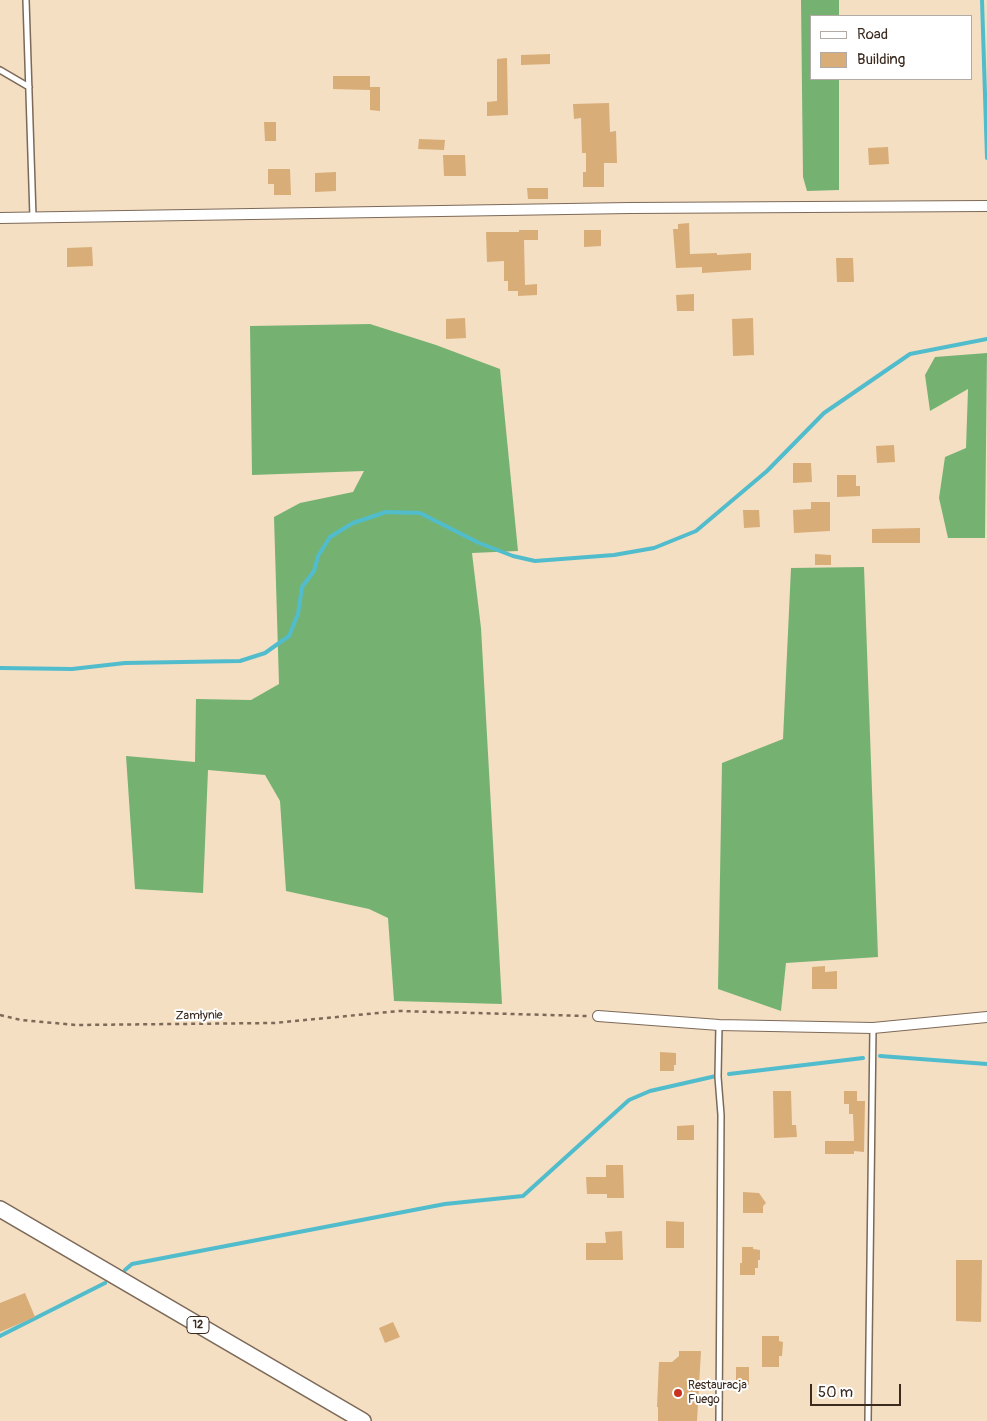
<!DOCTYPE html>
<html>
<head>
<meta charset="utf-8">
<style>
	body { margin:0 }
	#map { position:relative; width:987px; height:1421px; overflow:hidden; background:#f4dfc3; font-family:Pangolin,sans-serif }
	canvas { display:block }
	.legend { position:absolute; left:810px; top:15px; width:162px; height:65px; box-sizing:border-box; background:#fff; border:1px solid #b1aaa5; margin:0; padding:6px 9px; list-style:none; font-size:15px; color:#3b2a1e }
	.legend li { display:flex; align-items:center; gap:10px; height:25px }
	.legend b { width:25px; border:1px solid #b1aaa5 }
	.scale { position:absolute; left:810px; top:1384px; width:91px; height:22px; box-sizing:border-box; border:2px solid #3b2a1e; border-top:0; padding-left:6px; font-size:15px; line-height:18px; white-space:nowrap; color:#3b2a1e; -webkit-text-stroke:4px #fff; paint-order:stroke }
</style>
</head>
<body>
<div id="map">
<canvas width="987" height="1421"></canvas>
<ul class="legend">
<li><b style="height:6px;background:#fff"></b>Road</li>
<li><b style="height:14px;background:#d8ad77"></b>Building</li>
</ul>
<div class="scale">50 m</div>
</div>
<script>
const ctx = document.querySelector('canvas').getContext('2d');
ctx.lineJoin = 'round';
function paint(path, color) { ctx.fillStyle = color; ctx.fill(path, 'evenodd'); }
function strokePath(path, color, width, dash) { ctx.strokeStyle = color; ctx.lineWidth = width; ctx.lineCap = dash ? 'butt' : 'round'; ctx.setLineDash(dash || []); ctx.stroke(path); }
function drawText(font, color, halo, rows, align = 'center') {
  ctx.font = font + ' Pangolin,sans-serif'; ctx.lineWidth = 4; ctx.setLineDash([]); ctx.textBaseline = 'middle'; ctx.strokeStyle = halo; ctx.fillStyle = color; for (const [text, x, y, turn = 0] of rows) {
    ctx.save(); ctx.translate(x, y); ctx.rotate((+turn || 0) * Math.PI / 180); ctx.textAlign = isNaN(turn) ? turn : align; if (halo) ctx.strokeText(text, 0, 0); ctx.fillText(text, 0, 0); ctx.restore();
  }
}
paint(new Path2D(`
	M801,0h38v16h-28v63h28v111l-32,1 -4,-14z
	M370,324l66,21 64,24 18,182 -46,2 9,75 21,376 -108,-3 -6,-83 -19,-9 -83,-18 -6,-90 -15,-26 -57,-5 -5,123 -68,-4 -9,-133 69,6 1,-63 55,1 28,-16 -5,-167 26,-14 53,-11 11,-21 -112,4 -2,-149z
	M987,353l-2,185h-37l-9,-40 6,-41 21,-9 2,-59 -38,22 -5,-36 10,-18z
	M864,567l14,390 -92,6 -5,48 -63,-22 4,-226 61,-24 8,-171z`), '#75b272');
strokePath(new Path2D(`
	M982,0l5,158
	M0,668l72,1 53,-6 115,-2 25,-8 24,-17 9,-22 4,-27 12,-16 4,-15 12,-19 23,-14 33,-11 34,1 59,30 34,13 22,5 79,-6 40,-7 42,-17 71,-60 57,-58 86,-59 77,-15
	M880,1056l107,8
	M729,1074l134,-16
	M125,1270l7,-6 313,-60 78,-8 106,-96 21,-9 66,-15
	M0,1336l105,-53`), '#51bccc', 4);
paint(new Path2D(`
	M550,54v10l-29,1v-10z
	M507,58l1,57 -21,1v-14l10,-1v-42z
	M333,76h37v11h10v24l-10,-1v-20l-37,-1z
	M609,103l1,29 6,-1 1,32h-13v24h-21v-15h3v-19h-4l-1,-35 -7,1 -1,-15z
	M264,122h12v19h-11z
	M419,139l26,1 -1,10 -26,-1z
	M888,147l1,17 -20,1 -1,-17z
	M443,155h22l1,21h-22z
	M268,169h22l1,26h-17v-11h-6z
	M336,172v19l-21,1v-19z
	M527,188h21v11h-20z
	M689,223l1,31 27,-1v2l34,-2v17l-49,3v-6l-26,1 -3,-39h5v-5z
	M519,230h19v10h-14l1,45 12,-1v11l-19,1v-5h-10v-10h-4v-20l-17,1 -1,-30h33z
	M584,230h17v16l-17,1z
	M92,247l1,19 -26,1v-19z
	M836,258h17l1,24h-17z
	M694,294v17h-17l-1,-16z
	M465,318l1,20 -20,1v-20z
	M753,318l1,37 -21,1 -1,-37z
	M894,445l1,17 -18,1 -1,-17z
	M793,463h18l1,19 -19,1z
	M837,475h19v11h4v10l-23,1z
	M811,502h19v29l-36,2 -1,-23 18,-1z
	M743,510h16l1,17 -16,1z
	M920,528v15h-48v-14z
	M815,554l16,1v10h-16z
	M825,966v6l12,-1v18h-25v-22z
	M660,1052l16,1v12h-2v6h-14z
	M773,1091h18l1,34h4l1,12 -23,1z
	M844,1091h13v10h8l-1,51 -10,-1v3h-29v-13h29l-1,-27h-4v-10h-5z
	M694,1125v15h-17v-14z
	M606,1165h17l1,33h-17v-4h-20l-1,-17h20z
	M743,1192l16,1 7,10 -3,3v7h-20z
	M666,1221l18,1v26h-18z
	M622,1231l1,29h-37v-17h20l-1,-11z
	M742,1247h11v2l7,1v10h-2v8h-3v7h-15v-12h2z
	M956,1260h26l-1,62 -25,-1z
	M25,1293l10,24 -35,15v-29z
	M393,1322l7,15 -15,6 -6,-15z
	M762,1336h17v5l4,1 -1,14h-3v11h-17z
	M679,1351h22l-4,70h-39v-14h-1l2,-45h13l7,-6z
	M736,1367h13v18h-13z`), '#d8ad77');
const lane = new Path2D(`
	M26,0l7,217
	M0,70l29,17
	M719,1025l-1,52 3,38 -2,306
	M868,1421l5,-393`);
const street = new Path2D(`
	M0,218l630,-10 357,-2
	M598,1016l121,9 154,3 114,-11`);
const primary = new Path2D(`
	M0,1209l363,212`);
strokePath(lane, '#7c6958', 8);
strokePath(street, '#7c6958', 12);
strokePath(primary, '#7c6958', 18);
strokePath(new Path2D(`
	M0,1015l21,5 55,5 198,-2 125,-12 188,5`), '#7c6958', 2.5, [4, 4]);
strokePath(lane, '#fff', 5);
strokePath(street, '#fff', 10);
strokePath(primary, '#fff', 15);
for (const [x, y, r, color] of [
	[678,1393,5,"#c8321e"]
]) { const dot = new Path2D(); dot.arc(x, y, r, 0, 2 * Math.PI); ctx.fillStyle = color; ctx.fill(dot); strokePath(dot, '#fff', 2); }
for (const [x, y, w] of [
	[198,1325,22]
]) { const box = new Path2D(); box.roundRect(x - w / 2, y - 8.5, w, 17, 4); ctx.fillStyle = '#fff'; ctx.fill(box); strokePath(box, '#3b2a1e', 1); }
drawText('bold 11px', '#3b2a1e', null, [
	["12",198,1325]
]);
drawText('12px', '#3b2a1e', '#fff', [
	["Zamłynie",199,1016,-1]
]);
drawText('12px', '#3b2a1e', '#fff', [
	["Restauracja",688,1386],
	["Fuego",688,1400]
], 'left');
</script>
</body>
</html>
